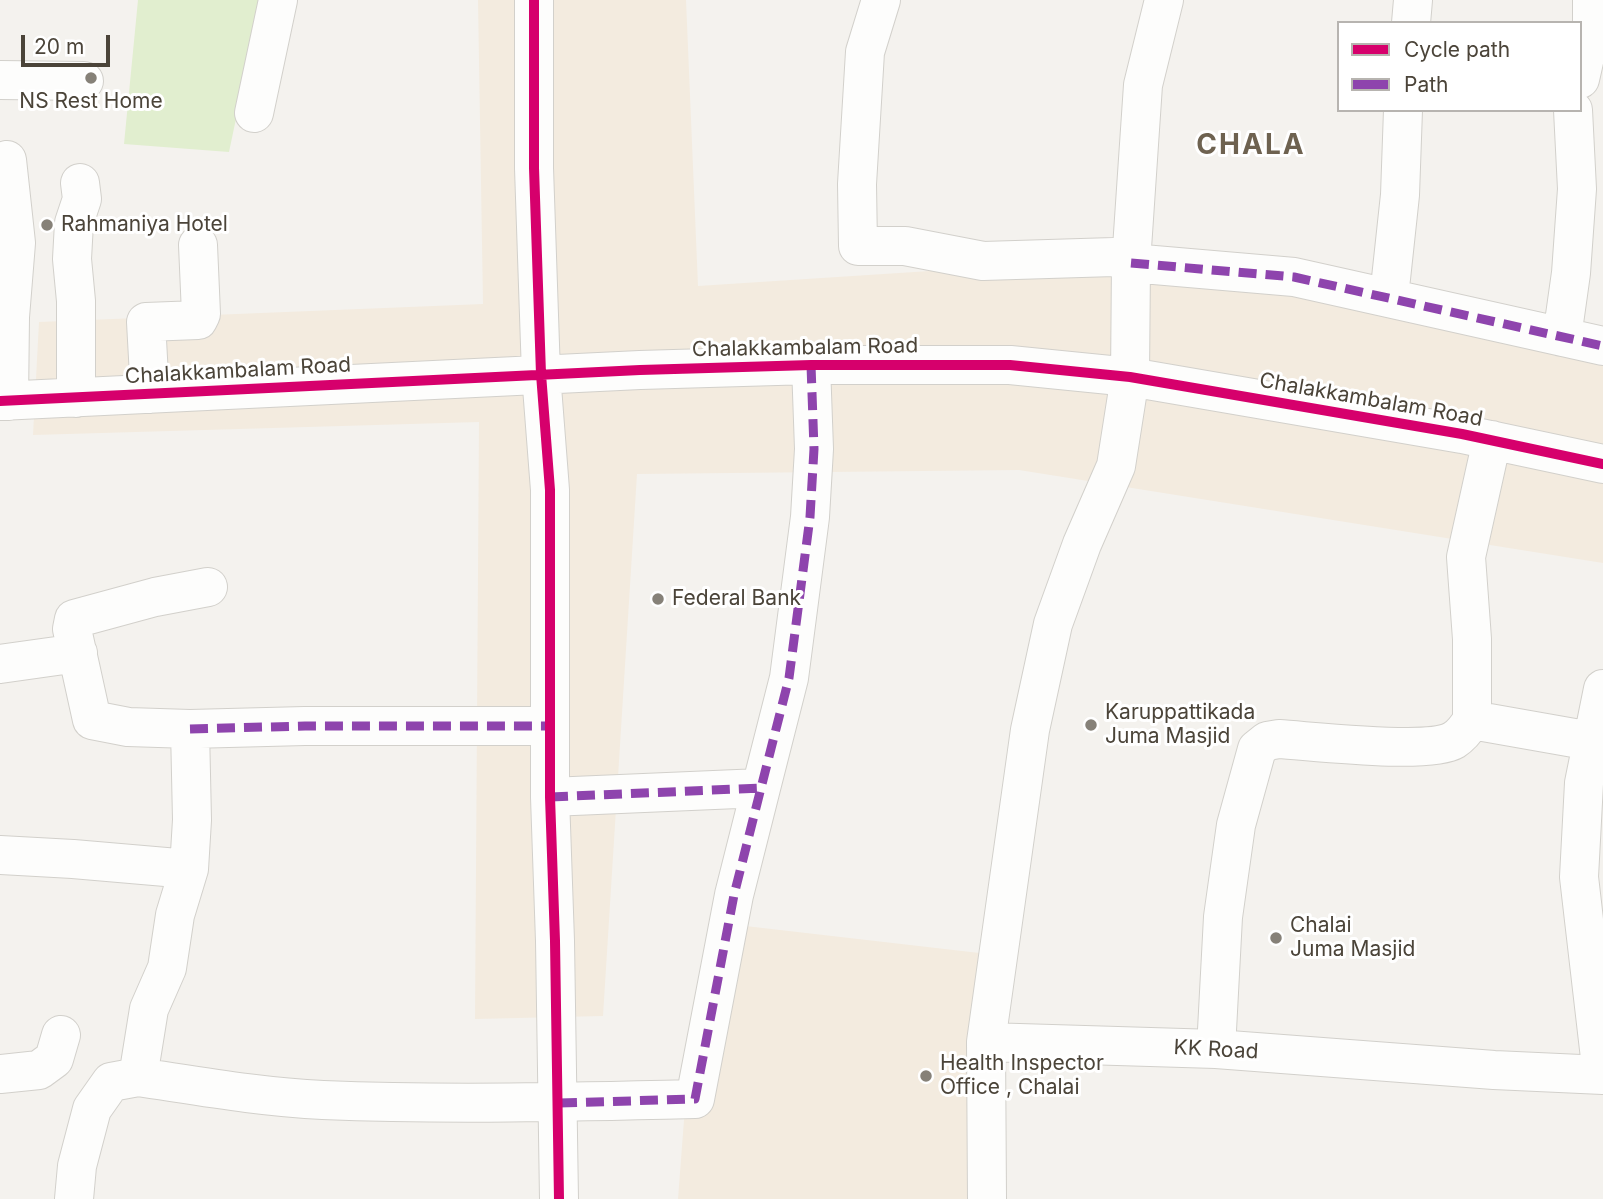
<!DOCTYPE html>
<html>
<head>
<meta charset="utf-8">
<style>
	body { margin:0 }
	#map { position:relative; width:1603px; height:1199px; overflow:hidden; background:#f4f2ee; font-family:Inter,sans-serif }
	canvas { display:block }
	.legend { position:absolute; left:1337px; top:21px; width:245px; height:91px; box-sizing:border-box; background:#fff; border:2px solid #b7b4b0; margin:0; padding:9px 12px; list-style:none; font-size:21px; color:#4b4439 }
	.legend li { display:flex; align-items:center; gap:14px; height:35px }
	.legend b { width:35px; border:2px solid #b7b4b0 }
	.scale { position:absolute; left:21px; top:35px; width:89px; height:32px; box-sizing:border-box; border:4px solid #4b4439; border-top:0; padding-left:9px; font-size:21px; line-height:24px; white-space:nowrap; color:#4b4439; -webkit-text-stroke:5px #fff; paint-order:stroke }
</style>
</head>
<body>
<div id="map">
<canvas width="1603" height="1199"></canvas>
<ul class="legend">
<li><b style="height:9px;background:#d6006c"></b>Cycle path</li>
<li><b style="height:9px;background:#8e44ad"></b>Path</li>
</ul>
<div class="scale">20 m</div>
</div>
<script>
const ctx = document.querySelector('canvas').getContext('2d');
ctx.lineJoin = 'round';
function paint(path, color) { ctx.fillStyle = color; ctx.fill(path, 'evenodd'); }
function strokePath(path, color, width, dash) { ctx.strokeStyle = color; ctx.lineWidth = width; ctx.lineCap = dash ? 'butt' : 'round'; ctx.setLineDash(dash || []); ctx.stroke(path); }
function drawText(font, color, halo, rows, align = 'center') {
  ctx.font = font + ' Inter,sans-serif'; ctx.lineWidth = 6; ctx.setLineDash([]); ctx.textBaseline = 'middle'; ctx.strokeStyle = halo; ctx.fillStyle = color; for (const [text, x, y, turn = 0] of rows) {
    ctx.save(); ctx.translate(x, y); ctx.rotate((+turn || 0) * Math.PI / 180); ctx.textAlign = isNaN(turn) ? turn : align; if (halo) ctx.strokeText(text, 0, 0); ctx.fillText(text, 0, 0); ctx.restore();
  }
}
paint(new Path2D(`
	M478,0h208l12,286 402,-26 196,31 307,68v204l-584,-93 -382,4 -34,542 -128,3 4,-597 -446,13 6,-113 444,-18z
	M728,924l260,30 -19,245h-291l7,-92z`), '#f3ebdf');
paint(new Path2D(`
	M138,0h123l-32,152 -105,-8z`), '#e1eecf');
const minor = new Path2D(`
	M534,0v168l7,206 9,116v307l5,144 4,258
	M881,0l-16,52 -8,132 1,62h47l78,15 131,-4 17,6 163,14 309,69
	M1411,23l2,-23
	M1580,79l12,-53v-26
	M0,80l84,1
	M254,113l24,-113
	M7,160l9,83 -6,74 -1,84
	M1389,297l11,-102 3,-85
	M1562,337l9,-64 6,-84 -4,-79
	M150,394l-4,-72 52,-2 3,-6 -3,-69
	M76,398v-97l-4,-42 2,-36 8,-24 -2,-16
	M0,401l640,-31 171,-5h199l120,12 332,57 141,30
	M0,664l78,-11
	M1472,720l119,21
	M190,729l115,-3h245
	M550,797l211,-9 28,-110 21,-161 4,-68 -3,-84
	M0,855l73,4 116,10
	M986,1042l44,-312 23,-106 29,-80 34,-78 14,-89 1,-114 12,-178 21,-85
	M1216,1049l7,-132 13,-92 21,-76 10,-8 12,-2c33,2 150,16 175,1 8,-5 13,-12 18,-20v-81l-6,-82 26,-117
	M0,1074l39,-4 15,-11 7,-24
	M1602,1075l-23,-198 5,-94 19,-94
	M138,1077c61,9 123,20 185,23 124,5 249,2 372,-1l39,-204 27,-107
	M74,1199l3,-33 15,-57 19,-27 27,-5 11,-68 18,-41 8,-53 14,-46 3,-49 -2,-91 -62,-2 -36,-7 -20,-91 2,-10 81,-22 53,-10
	M987,1199l-1,-157 230,7 278,21 109,5`);
strokePath(minor, '#d2d0cb', 40);
strokePath(minor, '#fdfdfc', 38);
strokePath(new Path2D(`
	M1131,263l163,14 309,69
	M190,729l115,-3h245
	M550,797l211,-9 28,-110 21,-161 4,-68 -3,-84
	M559,1103l136,-4 39,-204 27,-107`), '#8e44ad', 9, [18, 9]);
strokePath(new Path2D(`
	M534,0v168l7,206 9,116v307l5,144 4,258
	M0,401l640,-31 171,-5h199l120,12 332,57 141,30`), '#d6006c', 10);
for (const [x, y, r, color] of [
	[91,78,7,"#868178"],
	[47,225,7,"#868178"],
	[658,599,7,"#868178"],
	[1091,725,7,"#868178"],
	[1276,938,7,"#868178"],
	[926,1076,7,"#868178"]
]) { const dot = new Path2D(); dot.arc(x, y, r, 0, 2 * Math.PI); ctx.fillStyle = color; ctx.fill(dot); strokePath(dot, '#fff', 2.5); }
drawText('21px', '#4b4439', '#fff', [
	["NS Rest Home",91,102,"center"],
	["Rahmaniya Hotel",61,225],
	["Federal Bank",672,599],
	["Karuppattikada",1105,713],
	["Juma Masjid",1105,737],
	["Chalai",1290,926],
	["Juma Masjid",1290,950],
	["Health Inspector",940,1064],
	["Office , Chalai",940,1088]
], 'left');
drawText('21px', '#4b4439', '#fff', [
	["Chalakkambalam Road",805,348,-1],
	["Chalakkambalam Road",238,371,-3],
	["Chalakkambalam Road",1371,400,10],
	["KK Road",1216,1050,3]
]);
ctx.letterSpacing = '2px';
drawText('bold 28px', '#6e6250', '#fff', [
	["CHALA",1251,146]
]);
ctx.letterSpacing = '0px';
</script>
</body>
</html>
